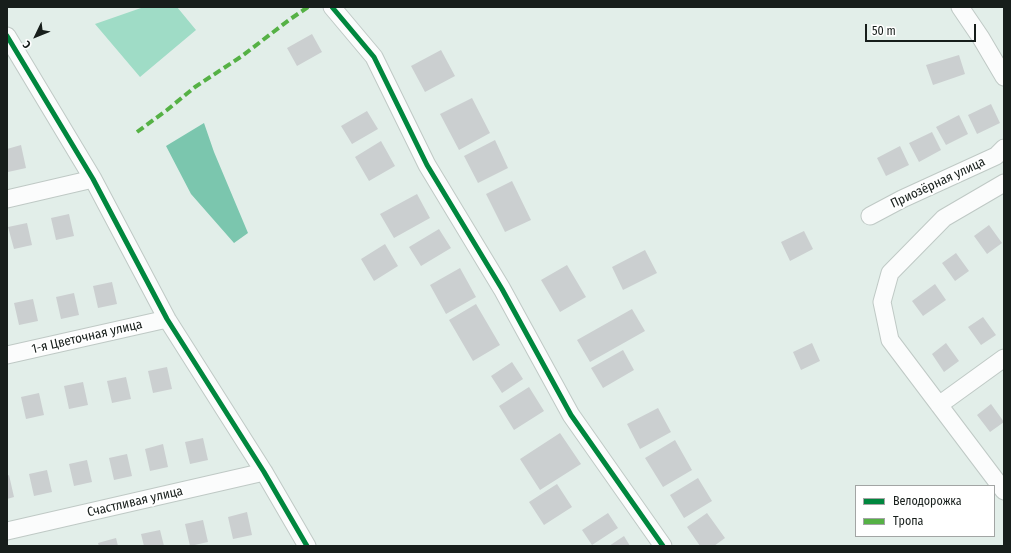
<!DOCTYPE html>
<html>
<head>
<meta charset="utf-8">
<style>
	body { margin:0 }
	#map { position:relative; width:1011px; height:553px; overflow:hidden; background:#e2eee9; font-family:"Fira Sans Condensed",sans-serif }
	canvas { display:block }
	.frame { position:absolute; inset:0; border:8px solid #171e1b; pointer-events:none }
	.legend { position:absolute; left:855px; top:485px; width:140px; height:52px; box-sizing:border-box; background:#fff; border:1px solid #a2a5a4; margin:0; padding:5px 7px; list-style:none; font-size:12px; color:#171e1b }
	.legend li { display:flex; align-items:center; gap:8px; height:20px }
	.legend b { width:20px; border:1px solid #a2a5a4 }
	.north { position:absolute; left:16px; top:16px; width:40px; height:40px; -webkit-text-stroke:3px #fff; paint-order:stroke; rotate:227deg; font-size:11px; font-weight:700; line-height:16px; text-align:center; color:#171e1b }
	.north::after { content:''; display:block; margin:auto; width:14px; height:18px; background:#171e1b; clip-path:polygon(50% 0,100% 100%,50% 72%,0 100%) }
	.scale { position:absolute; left:865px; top:24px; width:111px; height:18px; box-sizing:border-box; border:2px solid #171e1b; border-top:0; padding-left:5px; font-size:12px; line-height:14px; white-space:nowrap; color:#171e1b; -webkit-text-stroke:3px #fff; paint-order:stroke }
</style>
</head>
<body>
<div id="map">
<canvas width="1011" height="553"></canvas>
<div class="frame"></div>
<ul class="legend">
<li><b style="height:5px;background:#00873e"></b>Велодорожка</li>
<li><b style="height:5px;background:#55b145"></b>Тропа</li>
</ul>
<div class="north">С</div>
<div class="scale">50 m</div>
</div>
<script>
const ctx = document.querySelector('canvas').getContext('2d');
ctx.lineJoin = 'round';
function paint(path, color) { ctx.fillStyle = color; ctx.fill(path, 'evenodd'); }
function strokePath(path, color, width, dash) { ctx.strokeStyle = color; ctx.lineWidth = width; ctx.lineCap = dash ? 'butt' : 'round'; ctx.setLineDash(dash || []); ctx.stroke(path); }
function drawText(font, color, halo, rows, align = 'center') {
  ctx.font = font + ' "Fira Sans Condensed",sans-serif'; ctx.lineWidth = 4; ctx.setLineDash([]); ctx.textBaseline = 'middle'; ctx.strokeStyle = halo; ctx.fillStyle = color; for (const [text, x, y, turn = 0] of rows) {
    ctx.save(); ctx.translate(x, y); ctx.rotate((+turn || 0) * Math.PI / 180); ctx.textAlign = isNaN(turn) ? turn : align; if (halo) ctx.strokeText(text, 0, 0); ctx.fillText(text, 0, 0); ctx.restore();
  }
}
paint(new Path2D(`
	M141,7h36l19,23 -56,47 -45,-53 46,-16z`), '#9fdcc6');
paint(new Path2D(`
	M204,123l10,29 34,81 -14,10 -43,-49 -25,-48z`), '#7bc6ae');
paint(new Path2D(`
	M312,34l10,18 -25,14 -10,-18z
	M441,50l14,26 -30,16 -14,-26z
	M959,55l6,19 -32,11 -7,-20z
	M472,98l18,35 -31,17 -19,-36z
	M991,104l9,19 -23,11 -9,-19z
	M367,111l11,18 -26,15 -11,-18z
	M959,115l9,19 -22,11 -10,-18z
	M932,132l9,18 -22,12 -10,-19z
	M495,140l13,28 -30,15 -14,-27z
	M381,141l14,25 -26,15 -14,-24z
	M21,145l5,23 -18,4 -1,-4v-19z
	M900,146l9,19 -23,11 -9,-18z
	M512,181l19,39 -26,12 -19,-38z
	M417,194l13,24 -36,20 -14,-24z
	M69,214l5,22 -18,4 -5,-22z
	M27,223l5,22 -18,4 -6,-22z
	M989,225l13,18 -15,11 -13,-18z
	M439,229l12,19 -30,18 -12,-19z
	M804,231l9,18 -23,12 -9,-19z
	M385,244l13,22 -24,15 -13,-22z
	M645,250l12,23 -34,17 -11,-23z
	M956,253l13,18 -14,10 -13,-18z
	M567,265l19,32 -26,15 -19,-32z
	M460,268l16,29 -30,17 -16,-29z
	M112,282l5,22 -19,4 -5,-22z
	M935,284l11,16 -23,16 -11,-15z
	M74,293l5,22 -18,4 -5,-22z
	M33,299l5,22 -19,4 -5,-22z
	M476,304l24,41 -27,16 -24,-41z
	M632,309l13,22 -55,31 -13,-22z
	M983,317l13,18 -15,10 -13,-18z
	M812,343l8,18 -19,9 -8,-18z
	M946,343l13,18 -15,11 -12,-18z
	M623,350l11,20 -31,18 -12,-20z
	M512,362l11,17 -21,14 -11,-17z
	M167,367l5,22 -19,4 -5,-22z
	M126,377l5,22 -19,4 -5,-22z
	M83,382l5,23 -19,4 -5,-23z
	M529,387l15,24 -30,19 -15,-24z
	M39,393l5,22 -18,4 -5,-22z
	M991,404l13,18 -14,10 -13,-17z
	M658,408l13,24 -31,17 -13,-25z
	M560,433l21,31 -41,26 -20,-31z
	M203,438l5,22 -18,4 -5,-22z
	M675,440l17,30 -29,17 -18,-29z
	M163,444l5,23 -18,4 -5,-22z
	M127,454l5,22 -18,4 -5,-22z
	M87,460l5,22 -18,4 -5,-22z
	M47,470l5,22 -18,4 -5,-22z
	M9,475l5,22 -7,2v-23z
	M698,478l14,23 -28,17 -14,-23z
	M557,484l15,23 -28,18 -15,-23z
	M247,512l5,23 -19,4 -5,-22z
	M608,513l10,15 -26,17 -10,-15z
	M707,513l18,25 -11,8h-14l-13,-19z
	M203,520l5,22 -18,4 -5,-22z
	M160,530l4,16h-20l-3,-12z
	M624,536l6,10h-21z
	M116,538l2,8h-19l-1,-3z`), '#cbcfd0');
const minor = new Path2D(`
	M332,7l42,50 53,108 75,124 69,126 92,131
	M960,7l21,31 23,39
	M7,36l86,143 74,140 97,153 43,74
	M1004,183l-60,35 -54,55 -8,29 8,38 114,151
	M7,199l86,-20
	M870,216l32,-17 94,-43 8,-8
	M7,355l160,-36
	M939,405l65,-47
	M7,531l257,-59`);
strokePath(minor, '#bfc9c5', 19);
strokePath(minor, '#fbfcfc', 17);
strokePath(new Path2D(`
	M137,132l30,-22 28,-23 47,-31 47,-36 19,-13`), '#55b145', 4, [8, 4]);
strokePath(new Path2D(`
	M332,7l42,50 53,108 75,124 69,126 92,131
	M7,36l86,143 74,140 97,153 43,74`), '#00873e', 5);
drawText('13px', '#171e1b', '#fff', [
	["Приозёрная улица",938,183,-25],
	["1-я Цветочная улица",87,337,-13],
	["Счастливая улица",135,502,-13]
]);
</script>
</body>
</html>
